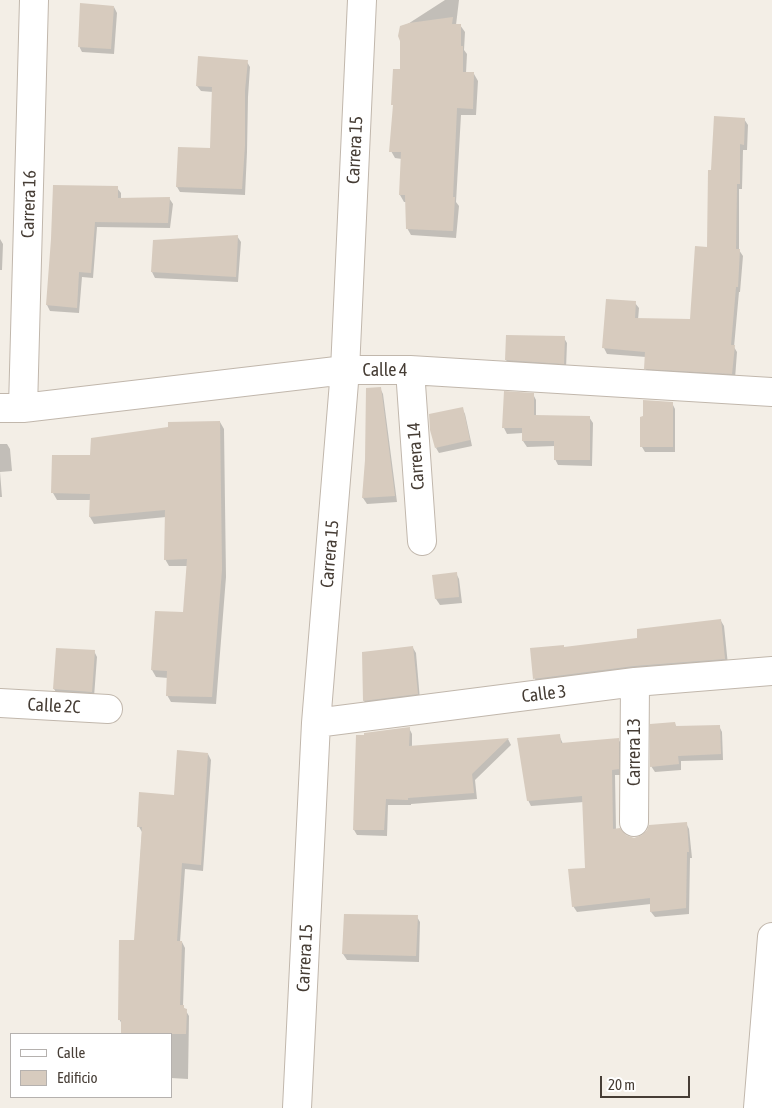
<!DOCTYPE html>
<html>
<head>
<meta charset="utf-8">
<style>
	body { margin:0 }
	#map { position:relative; width:772px; height:1108px; overflow:hidden; background:#f3eee6; font-family:"Asap Condensed",sans-serif }
	canvas { display:block }
	.legend { position:absolute; left:10px; top:1033px; width:162px; height:65px; box-sizing:border-box; background:#fff; border:1px solid #b5b1ae; margin:0; padding:6px 9px; list-style:none; font-size:15px; color:#463d35 }
	.legend li { display:flex; align-items:center; gap:10px; height:25px }
	.legend b { width:25px; border:1px solid #b5b1ae }
	.scale { position:absolute; left:600px; top:1076px; width:90px; height:22px; box-sizing:border-box; border:2px solid #463d35; border-top:0; padding-left:6px; font-size:15px; line-height:18px; white-space:nowrap; color:#463d35; -webkit-text-stroke:4px #fff; paint-order:stroke }
</style>
</head>
<body>
<div id="map">
<canvas width="772" height="1108"></canvas>
<ul class="legend">
<li><b style="height:6px;background:#fff"></b>Calle</li>
<li><b style="height:14px;background:#d7cbbe"></b>Edificio</li>
</ul>
<div class="scale">20 m</div>
</div>
<script>
const ctx = document.querySelector('canvas').getContext('2d');
ctx.lineJoin = 'round';
function paint(path, color) { ctx.fillStyle = color; ctx.fill(path, 'evenodd'); }
function strokePath(path, color, width, dash) { ctx.strokeStyle = color; ctx.lineWidth = width; ctx.lineCap = dash ? 'butt' : 'round'; ctx.setLineDash(dash || []); ctx.stroke(path); }
function drawText(font, color, halo, rows, align = 'center') {
  ctx.font = font + ' "Asap Condensed",sans-serif'; ctx.lineWidth = 5; ctx.setLineDash([]); ctx.textBaseline = 'middle'; ctx.strokeStyle = halo; ctx.fillStyle = color; for (const [text, x, y, turn = 0] of rows) {
    ctx.save(); ctx.translate(x, y); ctx.rotate((+turn || 0) * Math.PI / 180); ctx.textAlign = isNaN(turn) ? turn : align; if (halo) ctx.strokeText(text, 0, 0); ctx.fillText(text, 0, 0); ctx.restore();
  }
}
paint(new Path2D(`
	M445,0h14l-3,25h4l5,7 -1,18 3,4 -1,19 8,1 4,7 -2,34h-15l-5,87 3,4 -3,32 -45,-3 -4,-7v-26h-3l-4,-7 2,-36 -7,-1 -4,-7 3,-44 -1,-2 9,-34 -2,-42z
	M114,7l3,6 -3,41 -32,-2 -3,-6z
	M247,62l3,5 -2,30 -1,55 -2,43 -65,-3 -3,-5 35,-37 1,-58 -12,-1 -4,-5z
	M744,119l4,6 -1,25h-4l-1,39h-3v61l4,6 -3,36h-1l-5,55 3,5 -2,27 -86,-5 -4,-6 1,-11 -39,-3 -3,-6 31,-45 4,5 -1,12h53l17,-72 4,-77z
	M117,188l4,5v6l48,-1 4,6 -3,24 -73,-1 -4,51 -11,-1 -3,36 -29,-2 -3,-6 5,-66z
	M237,236l4,6 -3,40 -83,-4 -3,-6z
	M0,239l3,5 -1,26h-2z
	M564,338l3,5 -1,26 -56,-3 -4,-6z
	M380,388l3,6 14,108 -30,2 -4,-6 3,-38z
	M505,393l28,1 3,6v17h53l4,6 -1,43 -34,-1 -3,-6v-13l-28,1 -4,-6v-8l-16,1 -3,-6z
	M672,403l3,6v43h-30l-3,-5z
	M462,408l3,6 7,32 -33,7 -3,-5z
	M220,422l4,7 2,148 -10,127 -45,-2 -4,-7 1,-17 -12,-1 -4,-7 4,-57h28l4,-47h-19l-4,-7 1,-42 -72,7 -4,-7 1,-17h-34l-4,-7 38,-37z
	M0,444h7l3,5 2,22 -12,1 2,25h-2z
	M456,573l3,6 3,24 -22,2 -4,-6 -2,-23z
	M721,621l3,5 4,39 -190,20 -3,-6 -4,-29 33,-2 74,-9z
	M413,648l3,5 4,47 -52,6 -4,-5 -1,-48z
	M94,651l3,6 -3,40 -36,-2 -4,-6z
	M674,723l3,4 42,-1 3,6 1,28 -42,1v9l-26,2 -4,-6z
	M409,728l3,6v13l96,-8 3,6 -36,35 2,19 -66,5v1h-23l-1,31 -30,-1 -3,-5 11,-94z
	M559,735l4,9 55,-5 4,6 -1,30h-6l1,55 9,6 9,3 52,-16 3,6 3,29h-2l-1,56 -34,3 -4,-5v-8l-74,8 -4,-6 13,-37 -2,-67 -53,4 -3,-6z
	M208,754l3,6 -8,111 -18,-2 -5,73h2l3,6 -2,58 6,10 -1,63 -17,-1v-44h-49v-10l-3,-5 16,-77 7,-110 -3,-5 36,-30z
	M417,917l3,5 -1,40 -72,-2 -4,-6z`), '#0003');
paint(new Path2D(`
	M80,3l34,3 -3,43 -33,-2z
	M453,17l-1,7h9v22h2v26h11l-1,37 -16,-1 -4,89h2l-2,34 -47,-2 -1,-34h-6l2,-43h-12l4,-47h-2l2,-36h7v-28l-2,-5 2,-10 9,-3z
	M198,56l50,4 -3,30v55l-3,44 -66,-2 2,-40 32,1 2,-61 -16,-1z
	M714,116l31,2 -1,27 -4,-1v40h-3l-1,65h4l-2,38h-2l-5,58h4l-3,29 -88,-5 1,-17 -43,-4 4,-49 30,2 -1,17 55,1 5,-73 12,1 1,-77h3z
	M53,185l65,1v12l52,-1 -2,26 -73,-1 -4,51 -12,-1 -2,36 -31,-3 5,-66z
	M238,235l-2,42 -85,-5 2,-32z
	M506,335l59,1 -1,28 -59,-4z
	M381,387l14,109 -33,2 3,-38 1,-72z
	M504,391l30,2v22l56,1v44h-36v-19h-32v-13h-20z
	M643,400l30,2v45h-33v-30l3,-1z
	M463,407l7,33 -35,8 -5,-18 -1,-16z
	M220,421l2,148 -10,128 -46,-1 1,-25 -16,-1 4,-59 28,1 4,-53 -23,1 1,-50 -76,7 1,-23 -39,-1 1,-38h38l1,-17 77,-11v-5z
	M457,572l2,25 -24,2 -3,-24z
	M721,619l4,40 -91,7 -101,13 -3,-31 34,-3v2l73,-9v-9z
	M413,646l5,48 -55,7 -1,-49z
	M56,648l39,2 -3,42 -39,-3z
	M675,722l1,4 44,-1 1,29 -43,2 1,8 -29,3v-43z
	M410,727l-1,19 100,-8 -37,36 2,19 -66,5v2l-22,-1 -2,31h-31l3,-95h8v-2z
	M560,734l1,9 58,-5v31l-7,1 1,59 7,-1 6,7 8,3 8,-3 5,-5 2,-5 38,-3 2,30h-2l-1,56 -36,4v-14l-78,9 -4,-38 17,-1 -3,-72 -55,5 -10,-63z
	M177,750l31,3 -7,112 -19,-2 -5,78h5l-2,64h4v3l3,1 -1,25h-65v-14h-3l1,-80h15l8,-113h-5l2,-35 35,3z
	M344,914l74,1 -2,41 -74,-2z`), '#d7cbbe');
const minor = new Path2D(`
	M410,370l12,171
	M0,408h23l322,-38h65l362,22
	M23,408l11,-408
	M0,703l108,6
	M316,723l319,-41 137,-11
	M634,822l1,-140
	M297,1108l19,-385 29,-353 17,-370
	M758,1108l14,-171`);
strokePath(minor, '#c1b7ac', 30);
strokePath(minor, '#fff', 28);
drawText('18px', '#463d35', '#fff', [
	["Carrera 15",355,150,-87],
	["Carrera 16",29,204,-88],
	["Calle 4",385,370],
	["Carrera 14",416,456,-94],
	["Carrera 15",330,554,-85],
	["Calle 3",544,694,-7],
	["Calle 2C",54,706,3],
	["Carrera 13",634,752,-90],
	["Carrera 15",305,958,-87]
]);
</script>
</body>
</html>
